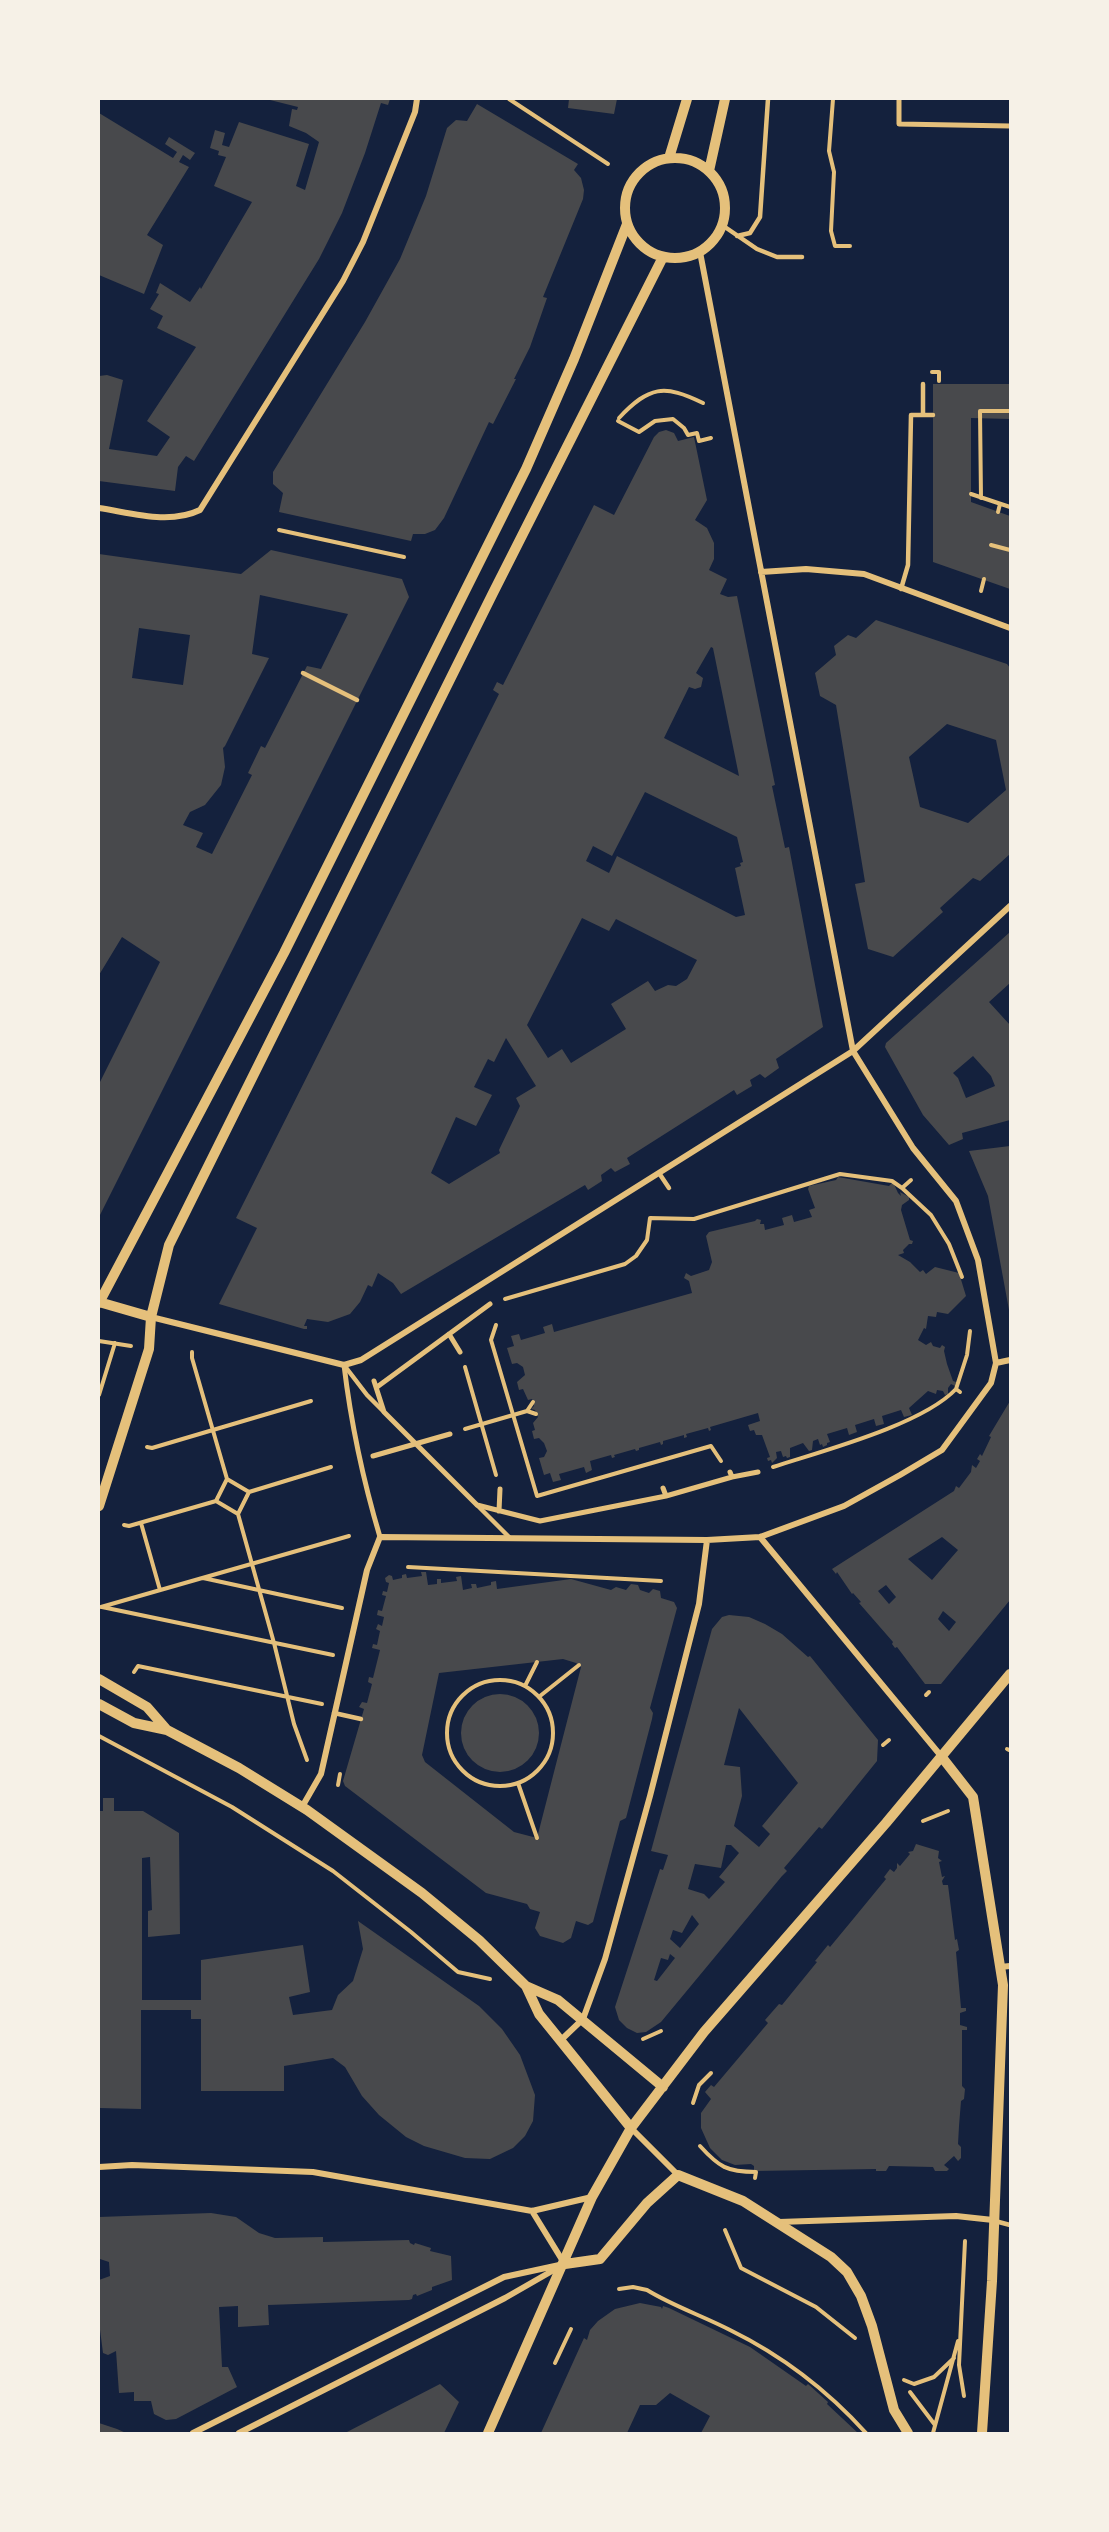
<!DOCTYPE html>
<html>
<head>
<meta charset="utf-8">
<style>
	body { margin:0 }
	#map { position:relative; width:1109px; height:2532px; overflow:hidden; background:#14213d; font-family:"Space Grotesk",sans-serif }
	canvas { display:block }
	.frame { position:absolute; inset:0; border:100px solid #f6f1e7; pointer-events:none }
</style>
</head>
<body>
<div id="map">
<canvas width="1109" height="2532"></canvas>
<div class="frame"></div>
</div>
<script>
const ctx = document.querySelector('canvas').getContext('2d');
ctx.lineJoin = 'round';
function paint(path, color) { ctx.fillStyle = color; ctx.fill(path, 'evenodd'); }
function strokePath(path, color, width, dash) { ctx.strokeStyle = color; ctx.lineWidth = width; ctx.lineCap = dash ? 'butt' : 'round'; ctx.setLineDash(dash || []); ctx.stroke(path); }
paint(new Path2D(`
	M266,99h124l-2,6 -7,-2 -16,50 -23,60 -23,46 -125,202 -8,-5 -8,11 -3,24 -76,-10v-105l8,-1 16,5 -14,69 48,7 13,-19 -23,-16 49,-74 -39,-19 6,-12 -13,-7 9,-15 -3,-1 4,-10 30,19 10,-15 1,2 51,-87 -38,-16 12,-29 -8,-2 1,-4 -9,-3 5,-18 10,3 -3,12 7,2 10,-25 70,22 -13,42 9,4 14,-48 -13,-9 -17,-7 3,-17 5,1 1,-3z
	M569,99h48l-3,15 -46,-6z
	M477,104l101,60 -4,6 7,8 3,12 -1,9 -40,98 4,1 -17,49 -16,32h2l-23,45 -4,-2 -45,96 -9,12 -10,4h-12l-2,7 -132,-29 4,-19 -10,-9v-12l92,-150 35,-63 26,-63 21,-68 9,-8 11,1z
	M99,113l74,45 4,-6 -12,-8 4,-7 26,16 -5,7 -7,-5 -4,7 10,5 -42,68 16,10 -19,49 -45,-19z
	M933,384h77v35l-39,-1v84l39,14v73l-77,-27z
	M666,430l8,3 4,8 16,-4 13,63 -12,20 12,8 7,15v16l-5,11 18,9 -7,15 8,3 9,-1 38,189 -3,1 13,62 4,-1 34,180 -47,32 3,9 -14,10 -5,-4 -10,6 2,6 -15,9 -3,-5 -107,68 3,6 -15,8 -4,-4 -10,7 1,6 -14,9 -3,-5 -184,109 -8,-11 -15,-10 -6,14 -4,-2 -8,17 -10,12 -22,8 -21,-3 -3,7h3v3h-3l-85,-25 38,-76 -21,-10 263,-524 -6,-4 4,-8 6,3 91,-180 20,10 40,-78 5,-5zM711,647l2,1 26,128 -75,-38 25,-51 6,2 6,-2 2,-9 -7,-5zM645,792l92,45 6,25 -3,1 1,3 -6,2 10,47 -9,2 -119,-61 -8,17 -23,-12 7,-15 19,10zM582,918l27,13 7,-12 81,41 -10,19 -11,7 -8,-1 -13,6 -7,-10 -37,23 15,25 -55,34 -9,-14 -14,9 -21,-33zM506,1038l30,48 -20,12 4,8 -21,44 1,3 -51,31 -18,-11 25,-56 20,9 16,-31 -18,-8 14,-28 6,3z
	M271,550l131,29 7,18 -310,620v-133l61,-122 -38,-25 -23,38v-421l142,20zM260,595l88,19 -27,55 -14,-3 -42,82 -4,-2 -13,27 4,2 -40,79 -16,-7 7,-14 -20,-8 7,-13 15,-7 16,-20 4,-18 -2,-19 2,-2 44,-88 -17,-4zM139,628l51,7 -7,50 -51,-7z
	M876,620l131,44 3,4v186l-30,27 -7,-3 -33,30 3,4 -50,45 -25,-8 -13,-65 10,-2 -29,-177 -16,-9 -5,-23 21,-18 -2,-9 14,-11 8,3zM947,724l49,16 10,50 -38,33 -48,-16 -11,-50z
	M1010,932v51l-21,19 21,23v95l-48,13 1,6 -14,6 -26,-30 -38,-68 1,-4zM973,1056l18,20 4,10 -29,12 -8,-20 -5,-5z
	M1010,1146v164h-1l-21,-114 -19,-45z
	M838,1177l51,9 4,-4 5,11 3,3 -1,-4 9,5v3l-7,5 -1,5 9,30 3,1 -1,3h-3l-6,6 1,3 -6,2 12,7 10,10 3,-2 3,4 9,-7 24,6 7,23 -18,18 -11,-2 -1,5 -8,-1 -2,13 -2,-1 -6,12 8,5 5,-3 2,4 7,2 2,-3 3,2 -1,4 3,13 6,17 3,1 -1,4 -4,-2 -3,4v6l-3,1 -2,-4 -6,-1 -1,4 -8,-3 -19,17 3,7 -8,2 -3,-7 -19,6 2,8 -8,2 -2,-7 -19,6 2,7 -8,3 -2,-7 -20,6 3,8 -3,1v2l-4,2 -1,-3 -2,1 -2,-6 -5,2 -1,9 -3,1 -6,-8 -13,5v9l-3,1 -1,-2 -3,1 -2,-6 -5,1 1,6 -5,5 -1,-3 -3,1 -1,-3 3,-1 -8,-22h-6l-2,-5 -4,1 -2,-6 12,-4 -2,-8 -48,14 1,3 -2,1 -1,-3 -22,6 1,3 -3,1v-3l-21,6v3l-2,1 -1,-3 -21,6v2l-3,1 -1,-2 -21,6 1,2 -3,1 -1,-3 -21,6 2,9 -6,3 -2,-6 -25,7 2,6 -8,2 -3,-9 -6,2 -5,-17 5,-1 3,-6 -3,-8 -5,-5 -5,1 -2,-8 3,-1 -2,-7 5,-6 -3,-7 -4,-1 3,-3 -2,-7 -4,1 -5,-11 -4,1 -2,-8 8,-7 -2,-8 -6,-4 -5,1 -5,-16 7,-2 -3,-10 8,-2 2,6 24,-7 -2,-6 9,-3 2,8 138,-39 -3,-12 -5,-3 2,-5 5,3 18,-6 3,-8 -6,-26 3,-4 46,-11 2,-2 4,1 -1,4h4l1,6 19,-5 -2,-7 10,-3 2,7 18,-5 -3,-7 6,-2 -7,-19 1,-3 27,-6z
	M1010,1401v199l-69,84h-16l-28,-37 -2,1 -3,-4 1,-2 -34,-39 2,-1 -8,-9 -1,1 -15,-22 -1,2 -4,-5 122,-78 2,-5 3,2 12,-16 1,-7 4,3 4,-7 -3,-2 3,-5 2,2 9,-19 -2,-1zM942,1537l16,13 -26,30 -24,-21zM886,1585l10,12 -7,7 -11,-13zM943,1611l13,11 -7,9 -11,-12z
	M421,1572h5l2,13 9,-1v-5h4v4l16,-2 -1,-4 5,-1 2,14 9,-2 -1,-4h5l1,4 14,-3v-3l5,-1 1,8 74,-10 40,11 5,-3 10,3 5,-6 7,1 2,5 9,3 4,-4 7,2 1,7 13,4 3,6 -27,100 3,5 -1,6 -26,99 -6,3 -27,101 -5,3 -12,-4 -5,17 -8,5 -23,-7 -5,-8 5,-16 -10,-3 -3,-5 -41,-11 -141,-107 -2,-5 21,-72 -5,-2 3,-5 5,1 5,-19 -4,-2 1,-5 4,1 7,-28 -8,-2 1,-4 4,1 3,-14 -4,-2 2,-5 4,2 2,-9 -7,-2 1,-5 4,1 4,-15 -4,-1 1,-4 4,1 2,-9 -3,-1 -1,-4 4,-3 3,1 1,4 9,-2v-3l4,-1 1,4 15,-2zM563,1659l13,4 5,4 -44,171 -23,-6 -89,-70 -3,-7 17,-82z
	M729,1615l20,2 16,7 17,10 26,23 2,-1 68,84 -1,21 -55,68 -3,-2 -35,41 3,3 -5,5 -121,146 -15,10 -9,1 -10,-5 -8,-8 -4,-13 45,-138 3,1 5,-15 -17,-4 61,-222 10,-12zM739,1708l59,75 -36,43 8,8 -11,13 -25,-21 8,-30 -2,-29 -16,-2zM726,1845h5l8,8 -20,24 6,5 -16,17 -5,-5 -16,-5 7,-25 26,4zM692,1915l7,9 -19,24 -10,-9 3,-9 9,3zM670,1954l5,4 -18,23 -3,-1 7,-22 7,2z
	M461 1733a39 39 0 1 1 78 0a39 39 0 1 1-78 0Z
	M103,1798h11v13h29l36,22 1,101 -32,3v-26l4,-1 -2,-53 -8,1v142h59v-40l102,-15 7,47 -21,5 4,18 39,-5 6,-15 15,-14 10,-32 -5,-28 121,85 23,23 18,26 15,40 -2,26 -8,15 -12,12 -23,11 -25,-1 -41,-12 -18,-9 -27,-22 -17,-19 -17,-29 -12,-9 -49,8v25h-83v-72h-10v-9h-50v99l-42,-1v-297h4z
	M916,1844l23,7 -1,7 4,3 -3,1 3,15 3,-1 -3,5 1,4h5l7,55 2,-1 2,11 -3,2 5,56h5v3l-6,2v12l7,2v3h-5v56l3,3 -1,10 -3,2 -2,25 -1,18 3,3v11l-3,3 -4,-5 -10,9 5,4 -2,2h-12l-2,-4 -44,-1 -3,5h-10v-2l-122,2v-5l-3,-2 -16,1 -13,-5 -12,-12 -9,-20v-15l10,-14 -6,-7 6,-7 3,2 54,-64 -3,-3 14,-16 3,1 35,-43 -2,-1 13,-16 2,2 24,-29 32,-39 -2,-2 6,-8 4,3 3,-4v-5l3,3 10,-12 -2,-2 5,-1z
	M211,2213l25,4 23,16 16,5 48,-1v5l86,-2 1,3 4,2 1,-2 16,5 -1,3 21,5 1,24 -20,7v3l-15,6 -1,-2 -3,1 -1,4 -3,1 -141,5 1,20 -31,2v-21l-19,1 3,60h6l9,20 -61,32 -10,1 -12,-6 -3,-13h-17v-9l-15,1 -3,-42 -8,4 -5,-2 -4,-31v-42l11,-4 -1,-14 -9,-3 -1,-42z
	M640,2303l21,4 1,2 1,-3 6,2 81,39 56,39 2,-2 20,18 -1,2 31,29h-157l9,-17 -40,-23 -14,12h-16l-13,28h-86l43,-95 3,2 3,-10 8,-9 17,-12z
	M440,2384l19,18 -15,31h-99z
	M99,2423l18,6 9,4h-27z`), '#48494c');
strokePath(new Path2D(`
	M509,99l99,65
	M833,99l-4,52 5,21 -3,59 4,15h15
	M932,372h7v9
	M619,418c30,-32 45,-34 84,-15
	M618,421l21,11 16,-11 18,-2 11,9 4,7 9,-2 2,8 12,-3
	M971,494l39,13
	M981,498l-1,-87h30
	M998,512l2,-8
	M279,530l125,27
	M991,545l19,5
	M981,591l3,-12
	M911,1180l-9,8 29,27 18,29 13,33
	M505,1299l120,-35 11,-8 11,-16 3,-22 44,1 146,-45 52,7 10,7
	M496,1325l-5,15 46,156 174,-50 10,15
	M99,1341l32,5
	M192,1352v6l35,121
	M465,1367l31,108
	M956,1389l11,-34 3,-24
	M99,1395l16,-52
	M533,1402l-6,9 9,3
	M465,1429l62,-18
	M147,1447l5,1 159,-47
	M773,1467c49,-16 149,-42 183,-78l4,3
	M216,1501l22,13 11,-22
	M238,1514l36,129 20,81 13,36
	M141,1523l19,67
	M124,1525l5,1 87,-25 11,-22 22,13 82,-25
	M408,1567l253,14
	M203,1578l139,30
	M101,1607l248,-71
	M102,1607l231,48
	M134,1672l4,-6 184,38
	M447 1733a53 53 0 1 1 106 0a53 53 0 1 1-106 0Z
	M525,1686l12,-24
	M926,1695l3,-3
	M540,1696l39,-31
	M99,1736l133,71 101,64 78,61 47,40 32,7
	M883,1745l6,-5
	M1007,1749l2,1
	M518,1783l19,55
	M338,1785l2,-11
	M923,1821l25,-10
	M643,2039l18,-8
	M693,2103l6,-18 12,-12
	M700,2146c19,21 27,26 56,26l-1,6
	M725,2230l16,38 75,39 39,31
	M619,2289l14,-2 14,3c26,16 56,26 83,40 51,25 98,61 136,103
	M555,2363l16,-34
	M904,2380l10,4 20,-7 20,-19
	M910,2392l25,33
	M964,2396l-5,-31 6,-124
	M933,2433l25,-92`), '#e5c07b', 4);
strokePath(new Path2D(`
	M722,225l35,24 20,8h25
	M737,236l13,-3 10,-16 8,-118
	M923,415v-31
	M901,589l7,-24 3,-150h22
	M303,673l54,27
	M659,1173l10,15
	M344,1365l23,30 16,16
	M477,1505l33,33
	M334,1713l27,6
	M995,2221l15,4`), '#e5c07b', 4.5);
strokePath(new Path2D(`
	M899,99v25l111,2
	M449,1334l11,18
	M344,1365c7,59 19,115 36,172
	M374,1381l10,31 93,93 63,16 126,-25
	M377,1387l113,-83
	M373,1456l77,-22
	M730,1472l2,5 26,-5
	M663,1488l3,8 66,-19
	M499,1511l1,-22`), '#e5c07b', 5);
strokePath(new Path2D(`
	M99,508c33,5 70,17 101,2l143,-229 20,-39 52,-130 2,-13
	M761,572l45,-3 58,5 146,54
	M151,1317l193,48 17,-5 492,-309 157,-145
	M996,1363l14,-3
	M760,1537l181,219
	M302,1807l19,-33 46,-204 13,-33 327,3 53,-3 84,-31 56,-31 42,-25 49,-67 5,-20 -18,-103 -22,-59 -43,-53 -60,-97 -153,-799
	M1000,1967l10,-1
	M561,2040l22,-21 22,-60 45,-163 49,-192 8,-64
	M631,2128l47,47
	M99,2167l33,-2 181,7 219,39 60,-14
	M532,2211l32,52
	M779,2222l177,-6 37,4
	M193,2433l311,-156 60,-13
	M239,2433l266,-135 54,-31`), '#e5c07b', 6);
strokePath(new Path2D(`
	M669,158l18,-59
	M625 208a50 50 0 1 1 100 0a50 50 0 1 1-100 0Z
	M709,171l16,-72
	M99,1302l52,15
	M99,1303l185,-350 242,-484 48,-110 53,-135
	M99,1506l50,-157 2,-32 18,-72 324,-652 170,-336
	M99,1679l48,28 20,23
	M99,1704l35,19 33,7 72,38 68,42 115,83 57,47 47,46 13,28 92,114
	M941,1756l32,41 30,188 -11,296 -10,152
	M526,1986l32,14 105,87
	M565,2264l35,-5 47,-56 31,-28 65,26 88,56 16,15 14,24 11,30 22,84 14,23
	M488,2433l104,-236 39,-69 73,-96 182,-209 124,-149`), '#e5c07b', 10);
</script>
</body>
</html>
